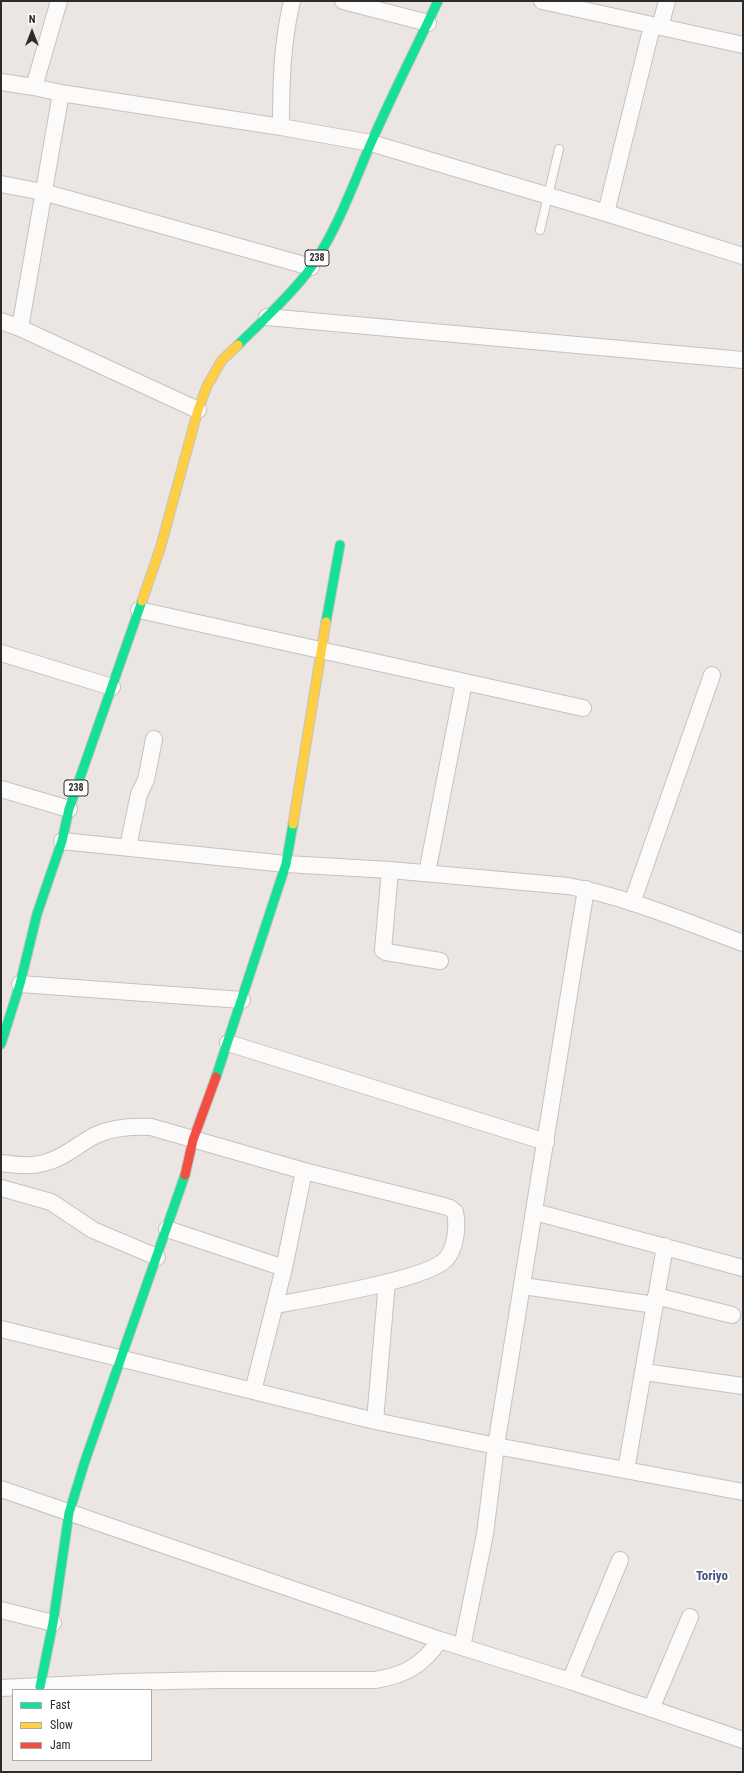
<!DOCTYPE html>
<html>
<head>
<meta charset="utf-8">
<style>
	body { margin:0 }
	#map { position:relative; width:744px; height:1773px; overflow:hidden; background:#ebe6e1; font-family:"Roboto Condensed",sans-serif }
	canvas { display:block }
	.frame { position:absolute; inset:0; border:2px solid #2c2c2c; pointer-events:none }
	.legend { position:absolute; left:12px; top:1689px; width:140px; height:72px; box-sizing:border-box; background:#fff; border:1px solid #ababab; margin:0; padding:5px 7px; list-style:none; font-size:12px; color:#2c2c2c }
	.legend li { display:flex; align-items:center; gap:8px; height:20px }
	.legend b { width:20px; border:1px solid #ababab }
	.north { position:absolute; left:12px; top:12px; width:40px; height:40px; -webkit-text-stroke:3px #fff; paint-order:stroke; rotate:0deg; font-size:11px; font-weight:700; line-height:16px; text-align:center; color:#2c2c2c }
	.north::after { content:''; display:block; margin:auto; width:14px; height:18px; background:#2c2c2c; clip-path:polygon(50% 0,100% 100%,50% 72%,0 100%) }
</style>
</head>
<body>
<div id="map">
<canvas width="744" height="1773"></canvas>
<div class="frame"></div>
<ul class="legend">
<li><b style="height:5px;background:#16e098"></b>Fast</li>
<li><b style="height:5px;background:#ffcf43"></b>Slow</li>
<li><b style="height:5px;background:#f24e42"></b>Jam</li>
</ul>
<div class="north">N</div>
</div>
<script>
const ctx = document.querySelector('canvas').getContext('2d');
ctx.lineJoin = 'round';
function strokePath(path, color, width, dash) { ctx.strokeStyle = color; ctx.lineWidth = width; ctx.lineCap = dash ? 'butt' : 'round'; ctx.setLineDash(dash || []); ctx.stroke(path); }
function drawText(font, color, halo, rows, align = 'center') {
  ctx.font = font + ' "Roboto Condensed",sans-serif'; ctx.lineWidth = 4; ctx.setLineDash([]); ctx.textBaseline = 'middle'; ctx.strokeStyle = halo; ctx.fillStyle = color; for (const [text, x, y, turn = 0] of rows) {
    ctx.save(); ctx.translate(x, y); ctx.rotate((+turn || 0) * Math.PI / 180); ctx.textAlign = isNaN(turn) ? turn : align; if (halo) ctx.strokeText(text, 0, 0); ctx.fillText(text, 0, 0); ctx.restore();
  }
}
const lane = new Path2D(`
	M540,230l19,-81`);
const street = new Path2D(`
	M343,1l85,22
	M542,1l201,44
	M660,27l7,-26
	M1,82l33,5 27,6 220,34 90,16 235,70 137,43
	M34,87l25,-86
	M281,127c0,-43 1,-85 11,-126
	M1,184l42,8 268,75
	M606,213l46,-187
	M267,317l476,43
	M1,321l19,7 178,82
	M20,328l41,-235
	M139,610l444,98
	M1,653l111,34
	M1,789l68,20
	M62,841l224,23 104,6 178,16c60,11 118,36 175,57
	M128,847l11,-53 7,-14 8,-41
	M390,870l-7,80 3,2 54,9
	M427,873l37,-191
	M632,903l80,-228
	M20,984l222,16
	M228,1043l318,99
	M1,1163c15,2 32,4 46,-1 19,-5 32,-19 49,-27 17,-8 36,-9 55,-8l153,44 140,35 6,2 5,4c3,14 1,36 -9,47 -18,21 -139,40 -171,46
	M1,1188l50,14 42,28 64,27
	M535,1212l208,56
	M167,1229l117,39 -31,123
	M284,1268l20,-97
	M523,1286l132,19
	M656,1296l76,19
	M1,1329l374,92 121,25 247,46
	M644,1372l99,14
	M375,1421l12,-139
	M626,1470l39,-224
	M1,1489l439,151 130,41 173,59
	M1,1610l52,13
	M462,1647l23,-113 11,-88 90,-557
	M570,1681l50,-121
	M1,1688l123,-6 95,-2h156c30,-5 47,-14 65,-40
	M651,1709l39,-92`);
const fast = new Path2D(`
	M238,345c23,-23 49,-46 69,-72 29,-39 45,-86 64,-130 21,-48 45,-95 67,-142
	M326,622l14,-77
	M1,1044l19,-60 17,-70 25,-73 7,-32 73,-208
	M216,1077l70,-213 7,-40
	M40,1687l13,-64 16,-110 16,-52 100,-286`);
const slow = new Path2D(`
	M142,601l18,-52 38,-139 9,-24 15,-26 16,-15
	M293,824l33,-202`);
const jam = new Path2D(`
	M185,1175l8,-35 23,-63`);
strokePath(lane, '#c4c2c3', 10);
strokePath(street, '#c4c2c3', 18);
strokePath(fast, '#c4c2c3', 11);
strokePath(slow, '#c4c2c3', 11);
strokePath(jam, '#c4c2c3', 11);
strokePath(lane, '#fcfbfa', 8);
strokePath(street, '#fcfbfa', 16);
strokePath(fast, '#16e098', 9);
strokePath(slow, '#ffcf43', 9);
strokePath(jam, '#f24e42', 9);
for (const [x, y, w] of [
	[317,258,24],
	[76,788,24]
]) { const box = new Path2D(); box.roundRect(x - w / 2, y - 8, w, 16, 3); ctx.fillStyle = '#fff'; ctx.fill(box); strokePath(box, '#2c2c2c', 1); }
drawText('bold 10px', '#2c2c2c', null, [
	["238",317,258],
	["238",76,788]
]);
drawText('bold 13px', '#475281', '#fff', [
	["Toriyo",712,1577]
]);
</script>
</body>
</html>
